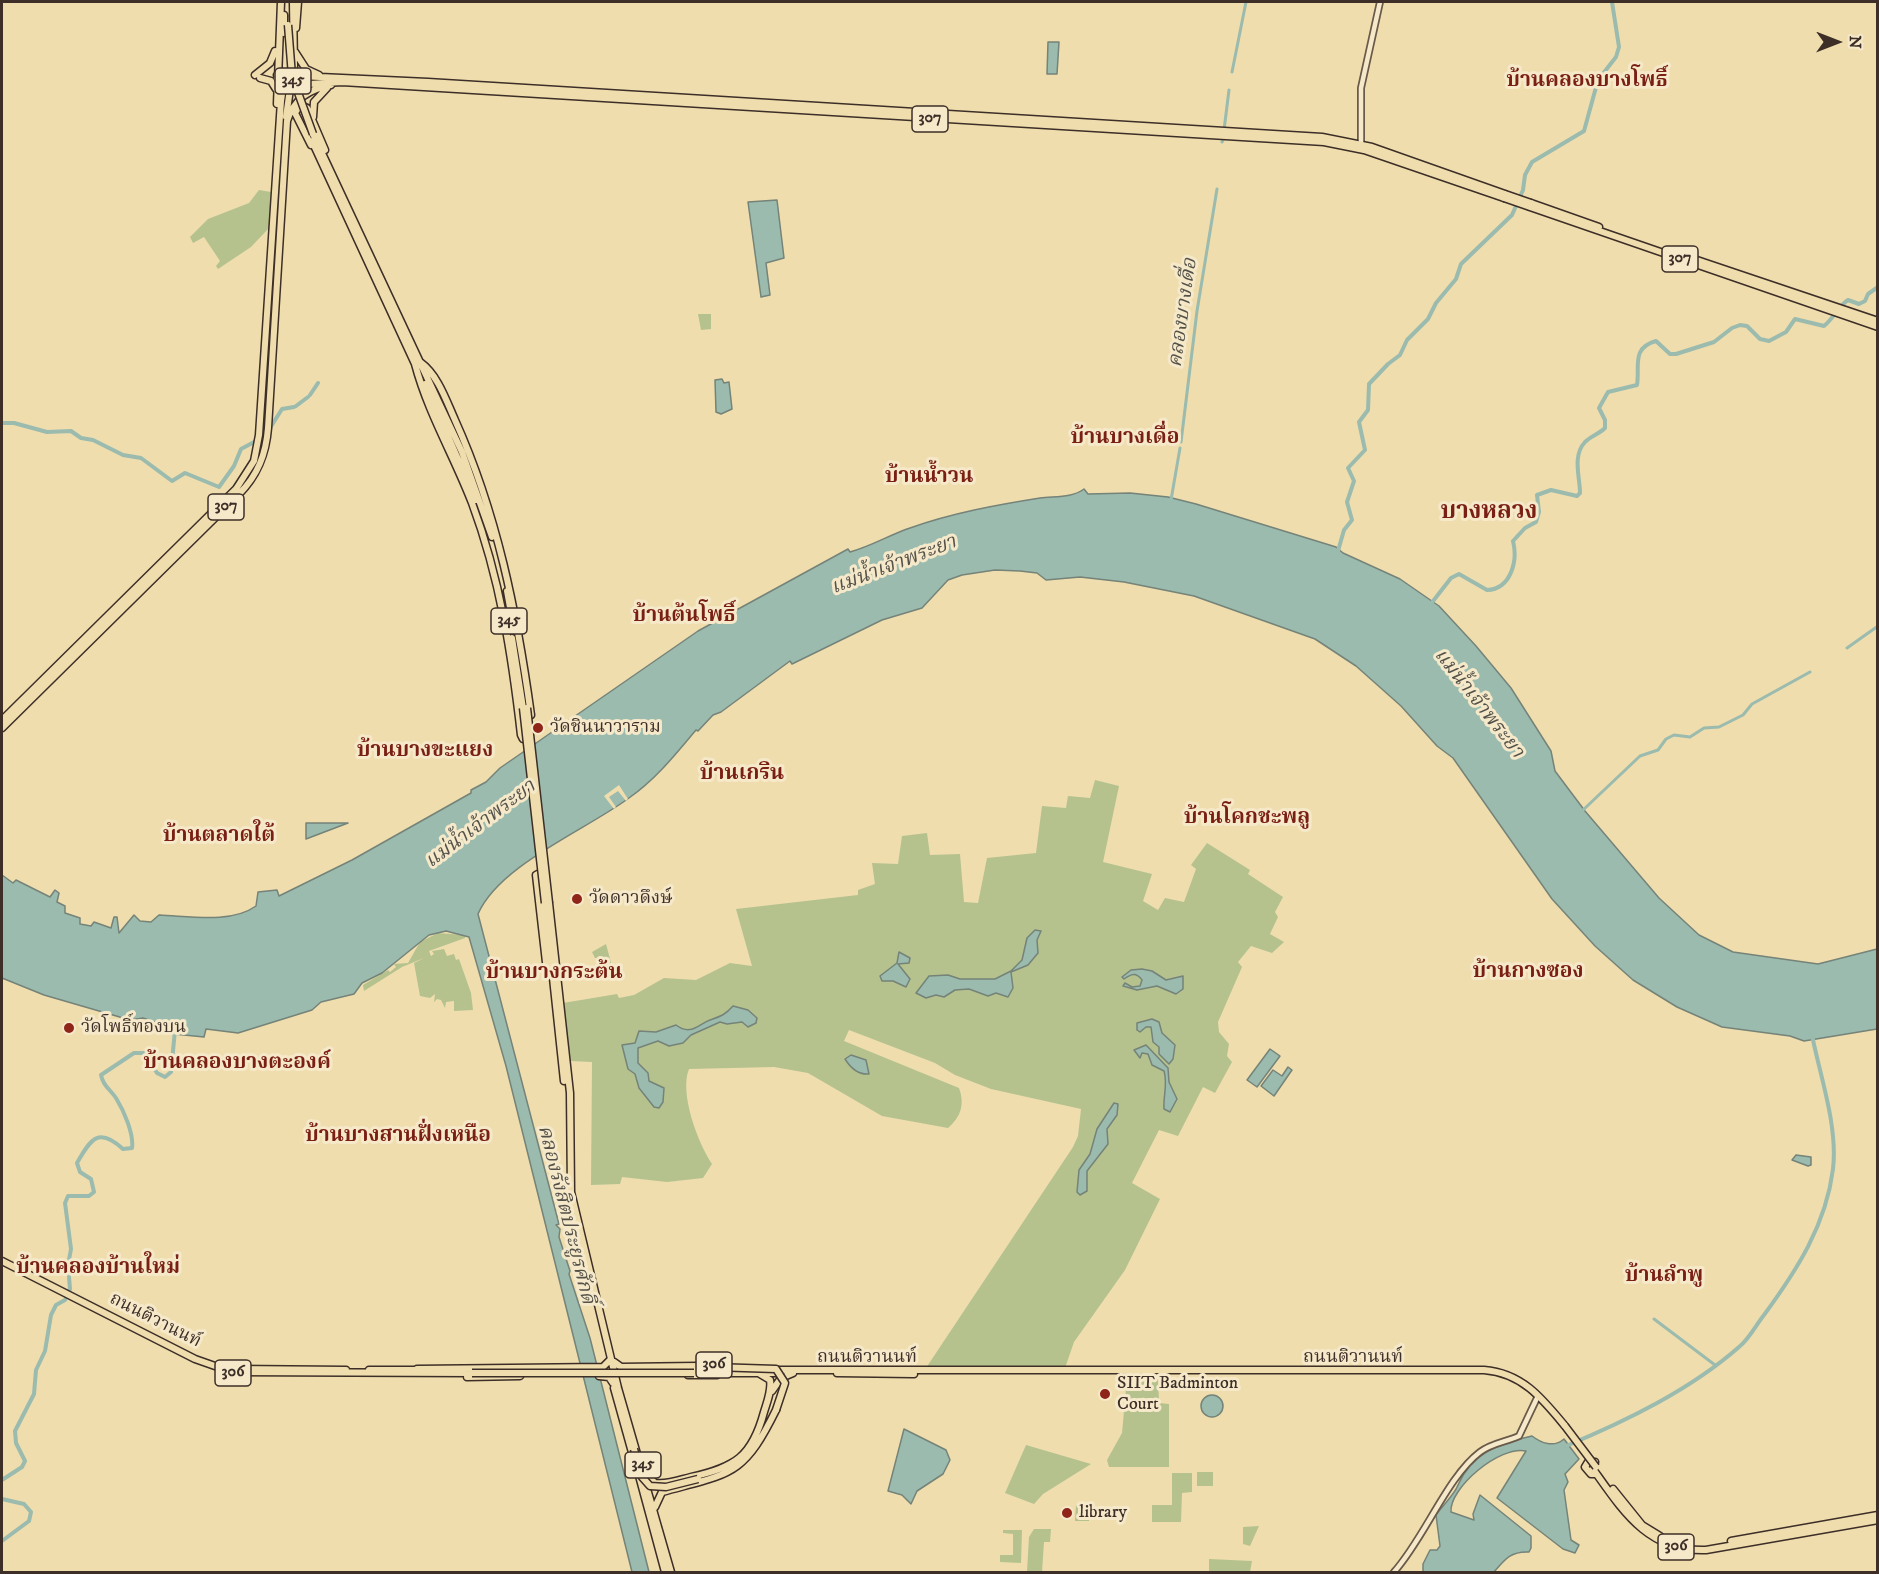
<!DOCTYPE html>
<html>
<head>
<meta charset="utf-8">
<style>
	body { margin:0 }
	#map { position:relative; width:1879px; height:1574px; overflow:hidden; background:#efddae; font-family:"IM FELL DW Pica",serif }
	canvas { display:block }
	.frame { position:absolute; inset:0; border:3px solid #3d2e27; pointer-events:none }
	.north { position:absolute; left:1807px; top:12px; width:60px; height:60px; -webkit-text-stroke:4px #f5e9ca; paint-order:stroke; rotate:90deg; font-size:16px; font-weight:700; line-height:24px; text-align:center; color:#3d2e27 }
	.north::after { content:''; display:block; margin:auto; width:21px; height:27px; background:#3d2e27; clip-path:polygon(50% 0,100% 100%,50% 72%,0 100%) }
</style>
</head>
<body>
<div id="map">
<canvas width="1879" height="1574"></canvas>
<div class="frame"></div>
<div class="north">N</div>
</div>
<script>
const ctx = document.querySelector('canvas').getContext('2d');
ctx.lineJoin = 'round';
function paint(path, color) { ctx.fillStyle = color; ctx.fill(path, 'evenodd'); }
function strokePath(path, color, width, dash) { ctx.strokeStyle = color; ctx.lineWidth = width; ctx.lineCap = dash ? 'butt' : 'round'; ctx.setLineDash(dash || []); ctx.stroke(path); }
function drawText(font, color, halo, rows, align = 'center') {
  ctx.font = font + ' "IM FELL DW Pica","Noto Serif Thai",serif'; ctx.lineWidth = 6; ctx.setLineDash([]); ctx.textBaseline = 'middle'; ctx.strokeStyle = halo; ctx.fillStyle = color; for (const [text, x, y, turn = 0] of rows) {
    ctx.save(); ctx.translate(x, y); ctx.rotate((+turn || 0) * Math.PI / 180); ctx.textAlign = isNaN(turn) ? turn : align; if (halo) ctx.strokeText(text, 0, 0); ctx.fillText(text, 0, 0); ctx.restore();
  }
}
paint(new Path2D(`
	M259,190l12,2 -2,36 -18,19 -33,22 -2,-3 4,-5 -16,-24 -11,6 -3,-6 18,-18 41,-16z
	M698,314h13v15l-10,1z
	M1095,780l24,6 -16,76 49,12 -9,27 15,9 7,-12 19,4 12,-33 -5,-4 16,-22 43,27 -2,4 35,23 -8,15 3,5 -8,17 14,8 -12,11 -21,-7 -13,16 4,5 -24,55 1,10 10,12 -2,12 5,6 -17,31 -12,-6 -25,49 -19,-6 -27,53 28,16 -35,71 -51,72 -9,26h-139l147,-221 5,-11 3,-27 -90,-20 -36,-14 -20,-12 -86,-33 -5,11 115,47c6,16 2,29 -11,40l-66,-12 -74,-43 -34,-6 -85,2c-10,24 9,74 23,95l-9,14 -36,4 -45,-5 -2,7 -29,1 1,-123 -22,-1 -7,-58 54,-9 2,4 15,-3 30,-17 32,2 34,-17 22,3 -16,-57 122,-14v-5l17,-6 -3,-21 26,1 4,-28 25,-3 3,22 30,-1 4,48 14,1 9,-45 49,-5 6,-47 24,2 2,-12 22,2z
	M438,933l27,2v3l-36,13 2,5 3,-2 -2,-3 12,-2 3,7 7,-2 2,6 3,-1 12,34 2,17 -19,1v-10l-8,1 -1,6 -4,-8 -4,-1 -3,3 1,-8 -5,4 -10,-2 -6,-33 10,-5 -22,9 -38,24 -1,-6 25,-15 2,2 6,-5 -2,-3 14,-1 12,-21z
	M606,944l8,30 -5,2 -4,-12 -4,-1 -2,-5h-4l-3,-6z
	M1127,1378h31l1,25 10,1v63h-60l-2,-7 15,-27z
	M1026,1445l65,19 -48,30 -9,10 -29,-11z
	M1197,1472h16v14h-16z
	M1172,1473h20v19l-10,1 -1,29h-29v-17h20z
	M1076,1505h13v16h-14z
	M1259,1526l-9,20 -7,-2v-17z
	M1034,1529h17l-1,13h-6l-2,30h-15l2,-35z
	M1003,1530h19l-1,33 -21,-1v-7h13v-21l-10,-1z
	M1209,1559l43,2 -2,11h-41z`), '#b5c28e');
const water = new Path2D(`
	M1048,42h11l-2,32h-10z
	M777,200l7,58 -18,5 4,32 -9,2 -13,-95z
	M722,379l2,4 5,-1 3,27 -11,5 -5,-2 -1,-32z
	M1084,489l4,5 42,-1 38,4 28,7 140,43 7,6 57,26 39,27 37,40 35,42 40,63 4,20 30,40 74,87 40,37 34,17 85,12 59,-15v80l-73,12 -14,-5 -68,-9 -45,-20 -44,-27 -38,-34 -43,-47 -99,-141 -16,-12 -36,-40 -45,-40 -41,-27 -121,-43 -70,-14 -44,-5 -34,3 -9,-7 -17,-2 -25,-1 -33,5 -14,5 -26,28 -40,12 -90,44 -2,-3 -69,51 -8,3 -15,16 -2,-1c-21,25 -40,49 -67,68 -43,32 -130,67 -151,116l81,310 -3,1 4,4 -1,8 11,34 -1,3 21,64 59,234h-17l-126,-506 -37,-129 -23,-6 -17,4 -47,38 -20,10 -8,11 -33,8 -9,8 -74,23 -32,-4 -2,8 -30,-3 -1,-6 -30,-10 -13,2 -86,-25 -42,-17v-103l11,8 3,-3 34,17 5,-7 4,3 -2,9 8,4v7l15,5v6l11,2 3,-4 17,6 3,-11h3l2,16 15,-18 6,6 11,1 8,-7c30,1 72,9 97,-9l2,-14 19,-2 2,6 73,-36 119,-67v-3l15,-8 14,-14 198,-137 150,-82 2,3c22,-6 39,-17 60,-24 42,-15 86,-23 130,-30 15,-2 32,0 44,-9z
	M306,823h42l-42,16z
	M1035,930l6,1 -4,9 1,13 -10,12 -17,7 2,16 -5,9 -12,-4 -8,3 -19,-7 -14,1 -11,7 -8,-2 -10,3 -10,-5 13,-17 19,-1 12,4h35l16,-8 11,-11 5,-22z
	M899,952l11,6 -1,5 -11,1 12,15 -4,8 -13,-6h-11l-2,-5 17,-13z
	M1142,969l10,2 14,9 17,-4v13l-7,5 -19,-8 -20,4 -14,-4 2,-3 7,4 8,-1 2,-6c-6,-8 -11,-6 -18,-1l-2,-2 9,-7z
	M733,1006l15,4 9,8 -1,5 -8,4 -6,-5 -15,2 -7,-2 -29,13 -8,8 -14,3 -11,-5 -20,7v15l10,10 1,8 15,7 -1,14 -4,6 -5,-1 -15,-19 -4,-14 -7,-5 -6,-24 13,-2 4,-12 17,1 20,-7c15,11 21,0 34,-5 11,-4 15,-5 23,-14z
	M1152,1019l7,3 3,11 13,12 -2,14 -4,5 -10,-10v-7l-6,-5 -2,-15h-5l-6,5 -3,-2v-7z
	M1146,1045l22,23 1,14 8,17 -7,13 -6,-3c-1,-13 4,-25 0,-38l-12,-6 -4,-11 -6,-1 -2,5 -6,-8z
	M1270,1049l10,7 -23,31 -10,-7z
	M851,1055l15,5 3,14c-11,1 -19,-7 -24,-15z
	M1288,1067l4,3 -18,26 -13,-10 12,-16 9,6z
	M1114,1103l4,1 -1,11 -10,14 1,15 -21,27v20l-7,4 -3,-3 2,-22 11,-16 7,-25z
	M1796,1155l15,2v8l-3,1 -16,-6z
	M1201 1406a11 11 0 1 1 22 0a11 11 0 1 1-22 0Z
	M904,1429l42,21 4,10 -7,14 -26,17 -6,13 -9,-9 -14,-4z
	M1532,1436c9,7 22,12 32,3l15,20 -14,15 3,8 -4,8 7,50 8,5 -4,8 -12,-4 -66,-51 29,-47c-26,-6 -77,37 -75,61l23,8 -1,-6 7,-19 51,41v12l-2,4c-18,-1 -24,7 -35,20h-71v-8l7,-14h7l3,-4 -4,-31c6,-9 19,-21 22,-30 14,-32 41,-42 74,-49z`);
paint(water, '#9abbae');
strokePath(water, '#758378', 1.5);
paint(new Path2D(`
	M619,785l9,14 -2,2 -8,-10 -9,6 7,10 -2,2 -10,-13z`), '#efddae');
strokePath(new Path2D(`
	M1232,72l14,-70
	M1224,130l5,-40
	M1222,142l1,-2
	M1181,442l16,-131 20,-122
	M1171,500l9,-52
	M1847,648l31,-22
	M1583,810l57,-54 18,-6 8,-11 8,-4 16,2 14,-9 15,-1 24,-12 9,-11 58,-32
	M1654,1319l61,46`), '#9abbae', 3);
strokePath(new Path2D(`
	M310,395l8,-12
	M296,406l12,-9
	M2,423h12l33,9 24,-1 10,7 12,2 30,15 18,3 31,23 13,-8 34,14 15,-21 7,-17 15,-8
	M270,428l12,-19 12,-2
	M1338,551l6,-21 8,-10 -5,-18 7,-21 -6,-13 17,-18 -6,-28 9,-12 1,-26 19,-20 12,-9 7,-15 21,-21 8,-16 20,-24 5,-15 51,-49 11,-25 2,-15 7,-13 52,-31 14,-51 18,-23 3,-10 -7,-45
	M1430,605l21,-27 8,-4 28,16c24,-1 31,-29 26,-49l12,-13 11,-6 3,-10 -2,-17 14,-5 26,6 3,-3c0,-16 -8,-37 5,-51 6,-6 14,-8 20,-14v-8l-6,-12 9,-16 29,-7c3,-19 -6,-37 19,-44l14,13h6l38,-12 18,-14 8,-3 7,1 13,13 9,2 17,-9 9,-13 29,7c10,-8 14,-20 24,-26l11,4 6,-3 3,-7 10,-7
	M1566,1446c60,-25 124,-56 173,-99 10,-8 17,-22 25,-32 33,-45 62,-90 69,-146 5,-43 -13,-93 -21,-134
	M2,1480l20,-13 3,-6 -9,-18 -1,-12 19,-37 2,-24 9,-19 6,-36 5,-10 9,-5 5,-11 -2,-24 3,-16 -6,-46 3,-7h21l5,-4 -3,-13 -11,-7 -3,-9c14,-25 22,-36 46,-14l9,-1c2,-14 -8,-37 -16,-50 -6,-9 -13,-12 -15,-23l33,-22h10l13,20 8,4 6,-5 4,-42
	M2,1499l22,5 7,8 -2,9 -27,20`), '#9abbae', 4);
const tertiary = new Path2D(`
	M1361,143v-55l19,-86
	M1394,1572c30,-33 53,-95 86,-120 12,-9 26,-10 39,-16l18,-38`);
const primary = new Path2D(`
	M293,2l1,64
	M296,28l2,-26
	M284,33v-18
	M295,52l11,17 13,6
	M255,75l15,-12 5,-12
	M277,75l151,7 894,55 50,10 133,47
	M260,78l11,3 5,8
	M277,78l16,7 49,-3 982,60 40,8 140,48
	M277,104l4,-102
	M286,117l5,-35
	M313,117l1,-15 13,-14
	M313,134l149,318 30,85
	M312,141l104,225
	M311,145l-16,-32 5,-8 7,3 18,42
	M1531,203l68,24
	M1530,207l348,120
	M1685,256l193,65
	M420,362c18,13 26,38 35,58 42,93 62,193 76,295
	M415,364c13,49 39,92 57,139 28,75 40,153 49,232l2,4h7
	M425,384l51,116
	M507,591l4,22
	M512,638l11,70
	M2,720l234,-231 18,-28 5,-26 22,-334 2,-14 6,-6
	M2,728l237,-234c19,-19 27,-40 29,-66l19,-307c7,-22 22,-32 44,-36
	M544,871l-8,4 11,96
	M545,903l19,178
	M549,903l21,190 1,99 47,196 53,184
	M566,1181l5,28
	M2,1261l193,98 37,13 240,1
	M614,1362l7,5 77,-1
	M234,1369l112,1
	M417,1369l186,-2 7,-7
	M693,1369h27
	M369,1370h49
	M772,1370h712c38,3 58,28 81,56
	M714,1373h62
	M837,1373l77,1
	M688,1375h29
	M599,1376l10,1 4,6
	M467,1377l53,-1
	M614,1388l19,68
	M772,1391l9,-13 12,-5
	M1595,1462h-7l-3,5 6,7h5
	M1593,1469c30,42 55,83 113,81l172,-30
	M638,1472l27,100
	M647,1475l8,8c12,2 24,-3 36,-6 44,-10 61,-20 73,-65 3,-10 8,-22 6,-32l-10,-6
	M1613,1489l29,36 18,11
	M655,1507l7,-15c69,-19 81,-15 114,-82
	M1731,1541l147,-26`);
strokePath(tertiary, '#6a5a49', 8);
strokePath(primary, '#3d2e27', 9);
strokePath(tertiary, '#f5e9ca', 4.5);
strokePath(primary, '#efddae', 6);
const primaryBridge = new Path2D(`
	M288,25l4,51 21,58
	M1505,194l26,9
	M1504,198l26,9
	M523,708l22,195
	M527,708l22,195
	M713,1367l63,2 9,14 -9,27
	M472,1373h222
	M1565,1426l31,41
	M634,1449l8,28 8,9 16,1 32,-8`);
strokePath(primaryBridge, '#3d2e27', 9, []);
strokePath(primaryBridge, '#efddae', 6);
for (const [x, y, r, color] of [
	[538,728,6,"#8f2418"],
	[577,899,6,"#8f2418"],
	[69,1028,6,"#8f2418"],
	[1105,1394,6,"#8f2418"],
	[1067,1513,6,"#8f2418"]
]) { const dot = new Path2D(); dot.arc(x, y, r, 0, 2 * Math.PI); ctx.fillStyle = color; ctx.fill(dot); strokePath(dot, '#f5e9ca', 2); }
for (const [x, y, w] of [
	[293,81,36],
	[930,119,36],
	[1680,259,36],
	[226,507,36],
	[509,621,36],
	[714,1365,36],
	[233,1373,36],
	[643,1465,36],
	[1676,1547,36]
]) { const box = new Path2D(); box.roundRect(x - w / 2, y - 13, w, 26, 4.5); ctx.fillStyle = '#f5e9ca'; ctx.fill(box); strokePath(box, '#3d2e27', 1.5); }
drawText('bold 16px', '#3d2e27', null, [
	["345",293,81],
	["307",930,119],
	["307",1680,259],
	["307",226,507],
	["345",509,621],
	["306",714,1365],
	["306",233,1373],
	["345",643,1465],
	["306",1676,1547]
]);
drawText('18px', '#3d2e27', '#f5e9ca', [
	["วัดชินนาวาราม",550,728],
	["วัดดาวดึงษ์",589,899],
	["วัดโพธิ์ทองบน",81,1028],
	["SIIT Badminton",1117,1384],
	["Court",1117,1405],
	["library",1079,1513]
], 'left');
drawText('18px', '#3d2e27', '#f5e9ca', [
	["ถนนติวานนท์",155,1321,27],
	["ถนนติวานนท์",867,1358],
	["ถนนติวานนท์",1353,1358]
]);
drawText('italic 20px', '#545149', '#f5e9ca', [
	["คลองบางเดื่อ",1184,313,-82],
	["แม่น้ำเจ้าพระยา",894,566,-21],
	["แม่น้ำเจ้าพระยา",1478,704,52],
	["แม่น้ำเจ้าพระยา",481,825,-37],
	["คลองรังสิตประยูรศักดิ์",565,1215,76]
]);
drawText('bold 21px', '#7a1f14', '#f5e9ca', [
	["บ้านคลองบางโพธิ์",1587,82],
	["บ้านบางเดื่อ",1125,439],
	["บ้านน้ำวน",929,478],
	["บ้านต้นโพธิ์",684,617],
	["บ้านบางขะแยง",425,752],
	["บ้านเกริน",742,775],
	["บ้านโคกชะพลู",1247,819],
	["บ้านตลาดใต้",219,837],
	["บ้านกางซอง",1528,973],
	["บ้านบางกระต้น",554,974],
	["บ้านคลองบางตะองค์",237,1064],
	["บ้านบางสานฝั่งเหนือ",398,1137],
	["บ้านคลองบ้านใหม่",98,1269],
	["บ้านลำพู",1664,1277]
]);
drawText('bold 24px', '#7a1f14', '#f5e9ca', [
	["บางหลวง",1489,513]
]);
</script>
</body>
</html>
